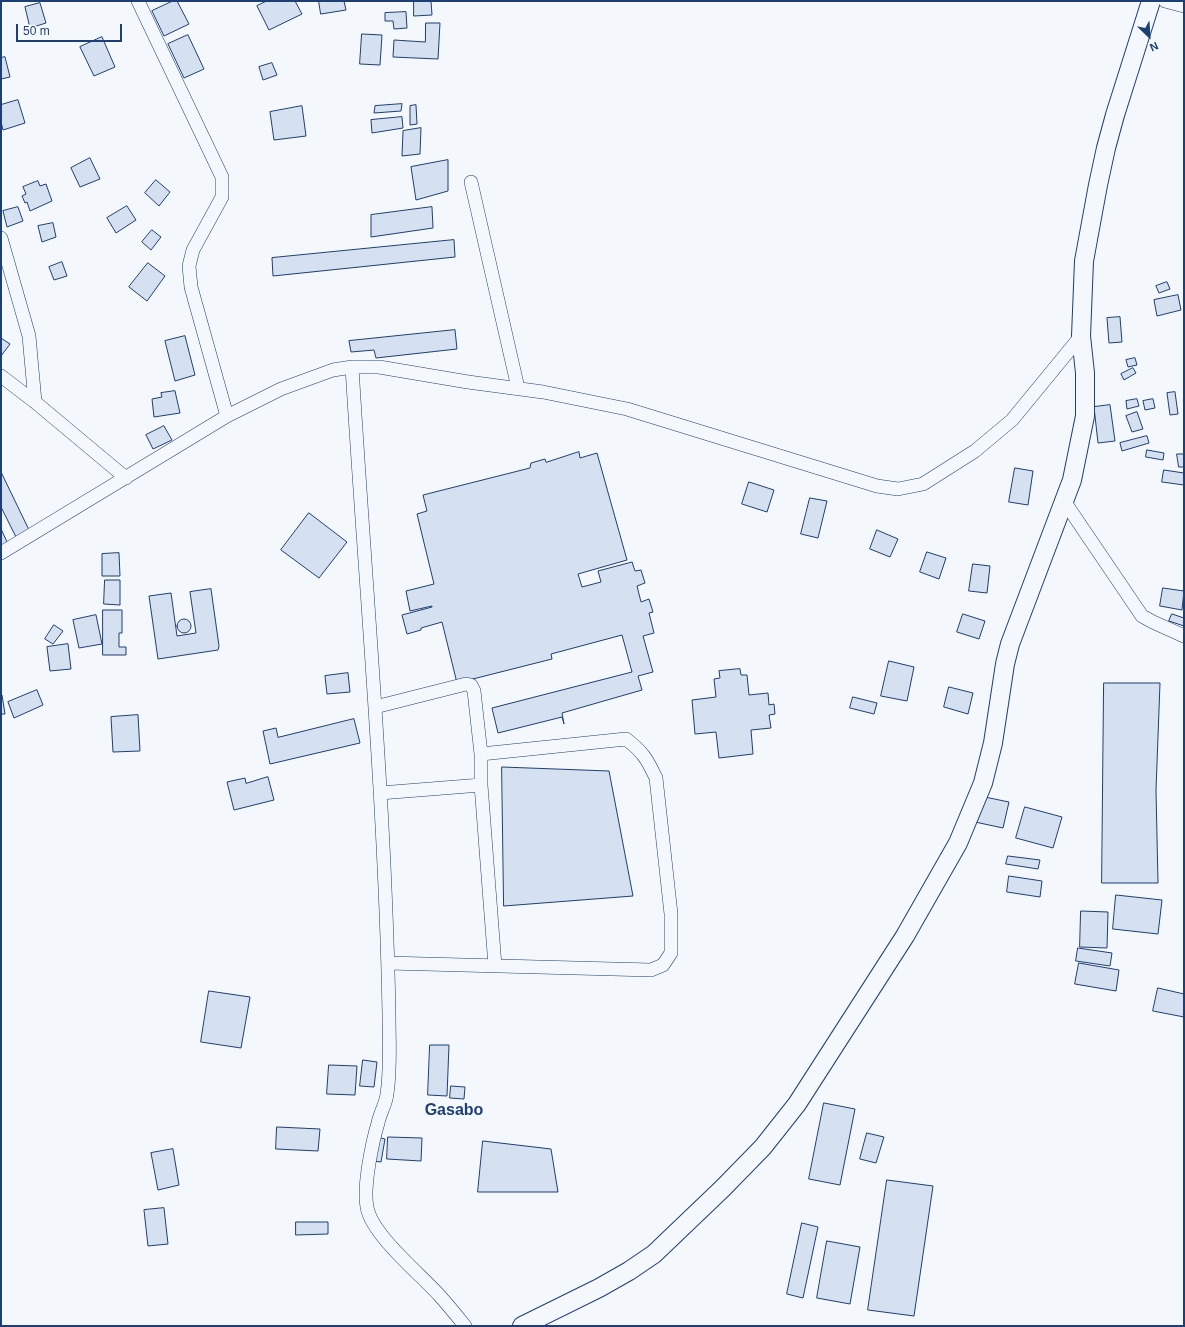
<!DOCTYPE html>
<html>
<head>
<meta charset="utf-8">
<style>
	body { margin:0 }
	#map { position:relative; width:1185px; height:1327px; overflow:hidden; background:#f4f7fb; font-family:Helvetica,sans-serif }
	canvas { display:block }
	.frame { position:absolute; inset:0; border:2px solid #1d3f73; pointer-events:none }
	.north { position:absolute; left:1129px; top:16px; width:40px; height:40px; -webkit-text-stroke:3px #f4f7fb; paint-order:stroke; rotate:155deg; font-size:11px; font-weight:700; line-height:16px; text-align:center; color:#1d3f73 }
	.north::after { content:''; display:block; margin:auto; width:14px; height:18px; background:#1d3f73; clip-path:polygon(50% 0,100% 100%,50% 72%,0 100%) }
	.scale { position:absolute; left:16px; top:24px; width:106px; height:18px; box-sizing:border-box; border:2px solid #1d3f73; border-top:0; padding-left:5px; font-size:12px; line-height:14px; white-space:nowrap; color:#1d3f73; -webkit-text-stroke:3px #f4f7fb; paint-order:stroke }
</style>
</head>
<body>
<div id="map">
<canvas width="1185" height="1327"></canvas>
<div class="frame"></div>
<div class="north">N</div>
<div class="scale">50 m</div>
</div>
<script>
const ctx = document.querySelector('canvas').getContext('2d');
ctx.lineJoin = 'round';
function paint(path, color) { ctx.fillStyle = color; ctx.fill(path, 'evenodd'); }
function strokePath(path, color, width, dash) { ctx.strokeStyle = color; ctx.lineWidth = width; ctx.lineCap = dash ? 'butt' : 'round'; ctx.setLineDash(dash || []); ctx.stroke(path); }
function drawText(font, color, halo, rows, align = 'center') {
  ctx.font = font + ' Helvetica,sans-serif'; ctx.lineWidth = 3; ctx.setLineDash([]); ctx.textBaseline = 'middle'; ctx.strokeStyle = halo; ctx.fillStyle = color; for (const [text, x, y, turn = 0] of rows) {
    ctx.save(); ctx.translate(x, y); ctx.rotate((+turn || 0) * Math.PI / 180); ctx.textAlign = isNaN(turn) ? turn : align; if (halo) ctx.strokeText(text, 0, 0); ctx.fillText(text, 0, 0); ctx.restore();
  }
}
const building = new Path2D(`
	M173,1h4l12,23 -25,12 -12,-25z
	M267,1h28l7,13 -33,16 -12,-24z
	M319,1h25l2,9 -25,4z
	M414,1h17l1,14 -18,1z
	M40,3l6,20 -16,5 -5,-21z
	M406,12l1,16 -13,1 -1,-8h-8v-8z
	M426,23h14l-2,36 -45,-2 1,-17 31,2z
	M362,34l20,1 -2,30 -20,-1z
	M188,35l16,34 -20,9 -16,-34z
	M102,37l13,30 -21,9 -14,-29z
	M5,57l5,20 -9,2v-21z
	M272,63l5,12 -14,5 -4,-13z
	M18,100l7,23 -22,7 -2,-8v-17z
	M402,104l-1,7 -27,2 1,-7z
	M416,105l1,19 -7,1v-19z
	M302,106l4,30 -32,4 -4,-28z
	M402,117l1,11 -31,5 -1,-13z
	M421,128l-1,26 -18,2 1,-25z
	M90,158l10,21 -20,8 -9,-19z
	M448,160v31l-32,9 -5,-33z
	M156,180l14,12 -11,14 -14,-13z
	M38,181l2,5 6,-2 6,17 -22,10 -3,-9 -2,1 -3,-7 4,-2 -3,-7z
	M127,206l9,14 -20,13 -9,-15z
	M18,207l5,14 -16,6 -4,-16z
	M432,207l1,21 -62,9v-22z
	M53,223l3,14 -14,5 -4,-16z
	M152,230l9,7 -10,13 -9,-8z
	M454,240l1,17 -182,19 -1,-18z
	M62,262l5,14 -13,4 -5,-13z
	M148,263l17,13 -18,25 -18,-14z
	M1167,282l3,7 -11,4 -3,-7z
	M1178,295l3,15 -24,6 -3,-16z
	M1120,317l2,25 -13,1 -2,-25z
	M455,330l2,19 -81,9 -2,-8 -23,2 -2,-11z
	M185,336l10,39 -20,6 -10,-40z
	M1,338l9,6 -9,12z
	M1135,358l2,7 -9,2 -2,-7z
	M1133,368l3,5 -12,7 -3,-6z
	M175,391l5,22 -26,4 -2,-18 10,-2 -1,-4z
	M1175,392l3,22 -8,1 -3,-22z
	M1137,399l2,7 -12,3 -1,-8z
	M1153,399l2,9 -10,2 -2,-9z
	M1110,405l5,36 -17,2 -4,-36z
	M1137,412l6,17 -11,3 -6,-16z
	M164,426l8,14 -19,9 -7,-14z
	M1147,436l2,7 -27,8 -2,-8z
	M1147,450l17,3 -1,7 -17,-3z
	M579,452l1,6 17,-5 30,107 -49,14 4,13 19,-5 -3,-11 34,-9 3,9 6,-1 4,13 -8,3 4,16 8,-3 4,13 -4,1 5,20 -11,3 10,36 -15,4 4,14 -80,23 2,11 -2,-7 -64,16 -6,-25 140,-36 -10,-37 -71,19 1,5 -95,24 -15,-61 -21,6v2l-14,4 -5,-19 30,-8v-1l-22,5 -4,-20 28,-7 -17,-70 10,-3 -4,-16 107,-27 1,-5 14,-4 1,3z
	M1177,454h7v13h-5z
	M1015,468l18,3 -5,34 -19,-3z
	M1164,470l20,3v12l-22,-3z
	M1,472l29,60 -13,7 -16,-32z
	M749,482l25,8 -7,22 -25,-8z
	M810,498l17,3 -9,37 -17,-4z
	M309,513l38,29 -28,36 -38,-28z
	M1,529l7,15 -7,3z
	M877,530l21,9 -8,18 -20,-8z
	M927,552l19,6 -7,21 -19,-7z
	M119,553l1,23h-18v-22z
	M973,564l17,2 -3,27 -18,-2z
	M105,580h15v25l-16,-1z
	M1163,588l21,3 -2,19 -22,-4z
	M211,589l8,57 -1,4 -60,9 -9,-63 22,-3 6,43 19,-3 -6,-41z
	M103,610h19v23h-3v14h7v8h-23z
	M963,614l22,7 -6,18 -22,-7z
	M1172,614l12,4v8l-15,-5z
	M96,615l6,29 -23,4 -6,-28z
	M177 626a7 7 0 1 1 14 0a7 7 0 1 1-14 0Z
	M54,625l9,6 -10,13 -8,-5z
	M68,644l3,25 -21,2 -3,-24z
	M889,661l25,6 -7,34 -26,-5z
	M740,669l1,6h6l2,20 19,-2 1,12 5,-1 1,10 -6,1 2,13 -20,2 2,24 -34,4 -3,-26 -21,2 -3,-34 24,-3 -2,-18 6,-1 -1,-7z
	M348,673l2,19 -23,2 -2,-18z
	M1104,683h56l-4,107 2,93h-56z
	M949,687l24,6 -5,21 -24,-7z
	M37,690l6,15 -29,13 -6,-16z
	M1,695h1l3,19h-4z
	M853,697l24,6 -3,11 -24,-6z
	M138,715l2,36 -27,1 -2,-35z
	M354,719l6,24 -90,21 -7,-33 13,-3 2,9z
	M502,767l107,4 24,125 -129,10z
	M268,777l6,23 -40,10 -7,-28 18,-4 1,5z
	M980,796l29,6 -6,26 -28,-6z
	M1025,807l37,10 -9,31 -37,-10z
	M1008,856l32,4 -2,9 -32,-5z
	M1009,876l33,5 -2,16 -33,-5z
	M1116,895l46,5 -4,34 -45,-5z
	M1081,911l27,1 -1,36 -27,-1z
	M1078,948l34,5 -2,13 -34,-5z
	M1079,963l40,7 -3,21 -41,-7z
	M1158,988l26,6v23l-31,-6z
	M209,991l41,6 -9,51 -40,-6z
	M430,1045h19l-2,51 -19,-1z
	M363,1060l14,2 -3,25 -14,-1z
	M329,1065l28,1 -2,29 -28,-1z
	M451,1086l14,1 -1,12 -14,-1z
	M824,1103l31,6 -15,76 -31,-6z
	M277,1127l43,2 -2,22 -42,-2z
	M867,1133l17,4 -8,26 -16,-4z
	M377,1137l8,2 -4,23 -8,-1z
	M388,1137l34,1 -1,23 -34,-2z
	M483,1141l68,8 7,43h-80z
	M173,1149l6,36 -21,5 -7,-37z
	M887,1180l46,6 -19,130 -46,-6z
	M164,1208l4,36 -20,2 -4,-36z
	M296,1222h32v12l-32,1z
	M802,1223l16,4 -15,71 -16,-4z
	M827,1241l33,6 -10,57 -33,-6z`);
paint(building, '#d5e0f0');
strokePath(building, '#1d3f73', 1);
const street = new Path2D(`
	M138,1l84,176v20l-29,53 -4,16 2,21 36,129
	M1165,1l19,5
	M471,182l47,206
	M1,238l28,98 6,66
	M352,367c13,215 33,431 37,647 0,27 2,54 -2,80 -1,10 -7,19 -9,29 -6,20 -15,64 -11,84 4,27 53,67 72,88 9,10 18,21 26,31
	M1,376l34,26 91,76
	M1064,501l78,115 11,6 31,14
	M1,553l226,-137 54,-27 52,-19 19,-3h27l89,15 75,10 84,17 250,77 21,3 25,-5 52,-33 37,-31 69,-84
	M375,707l91,-23 5,1 3,6 7,63v31l14,181
	M380,793l101,-8
	M388,963l263,7 12,-5 8,-12v-39l-15,-136c-9,-19 -13,-26 -30,-39l-145,15`);
const secondary = new Path2D(`
	M522,1326l77,-38 30,-17 25,-17 69,-66 40,-41 34,-43 108,-168 53,-93 25,-60 10,-40 12,-79 5,-20 62,-164 13,-64v-43l-4,-37 3,-75 14,-76 8,-37 9,-33 36,-114`);
strokePath(street, '#1d3f73', 14);
strokePath(secondary, '#1d3f73', 20);
strokePath(street, '#f4f7fb', 13);
strokePath(secondary, '#f4f7fb', 18);
drawText('bold 16px', '#1d3f73', '#f4f7fb', [
	["Gasabo",454,1111]
]);
</script>
</body>
</html>
